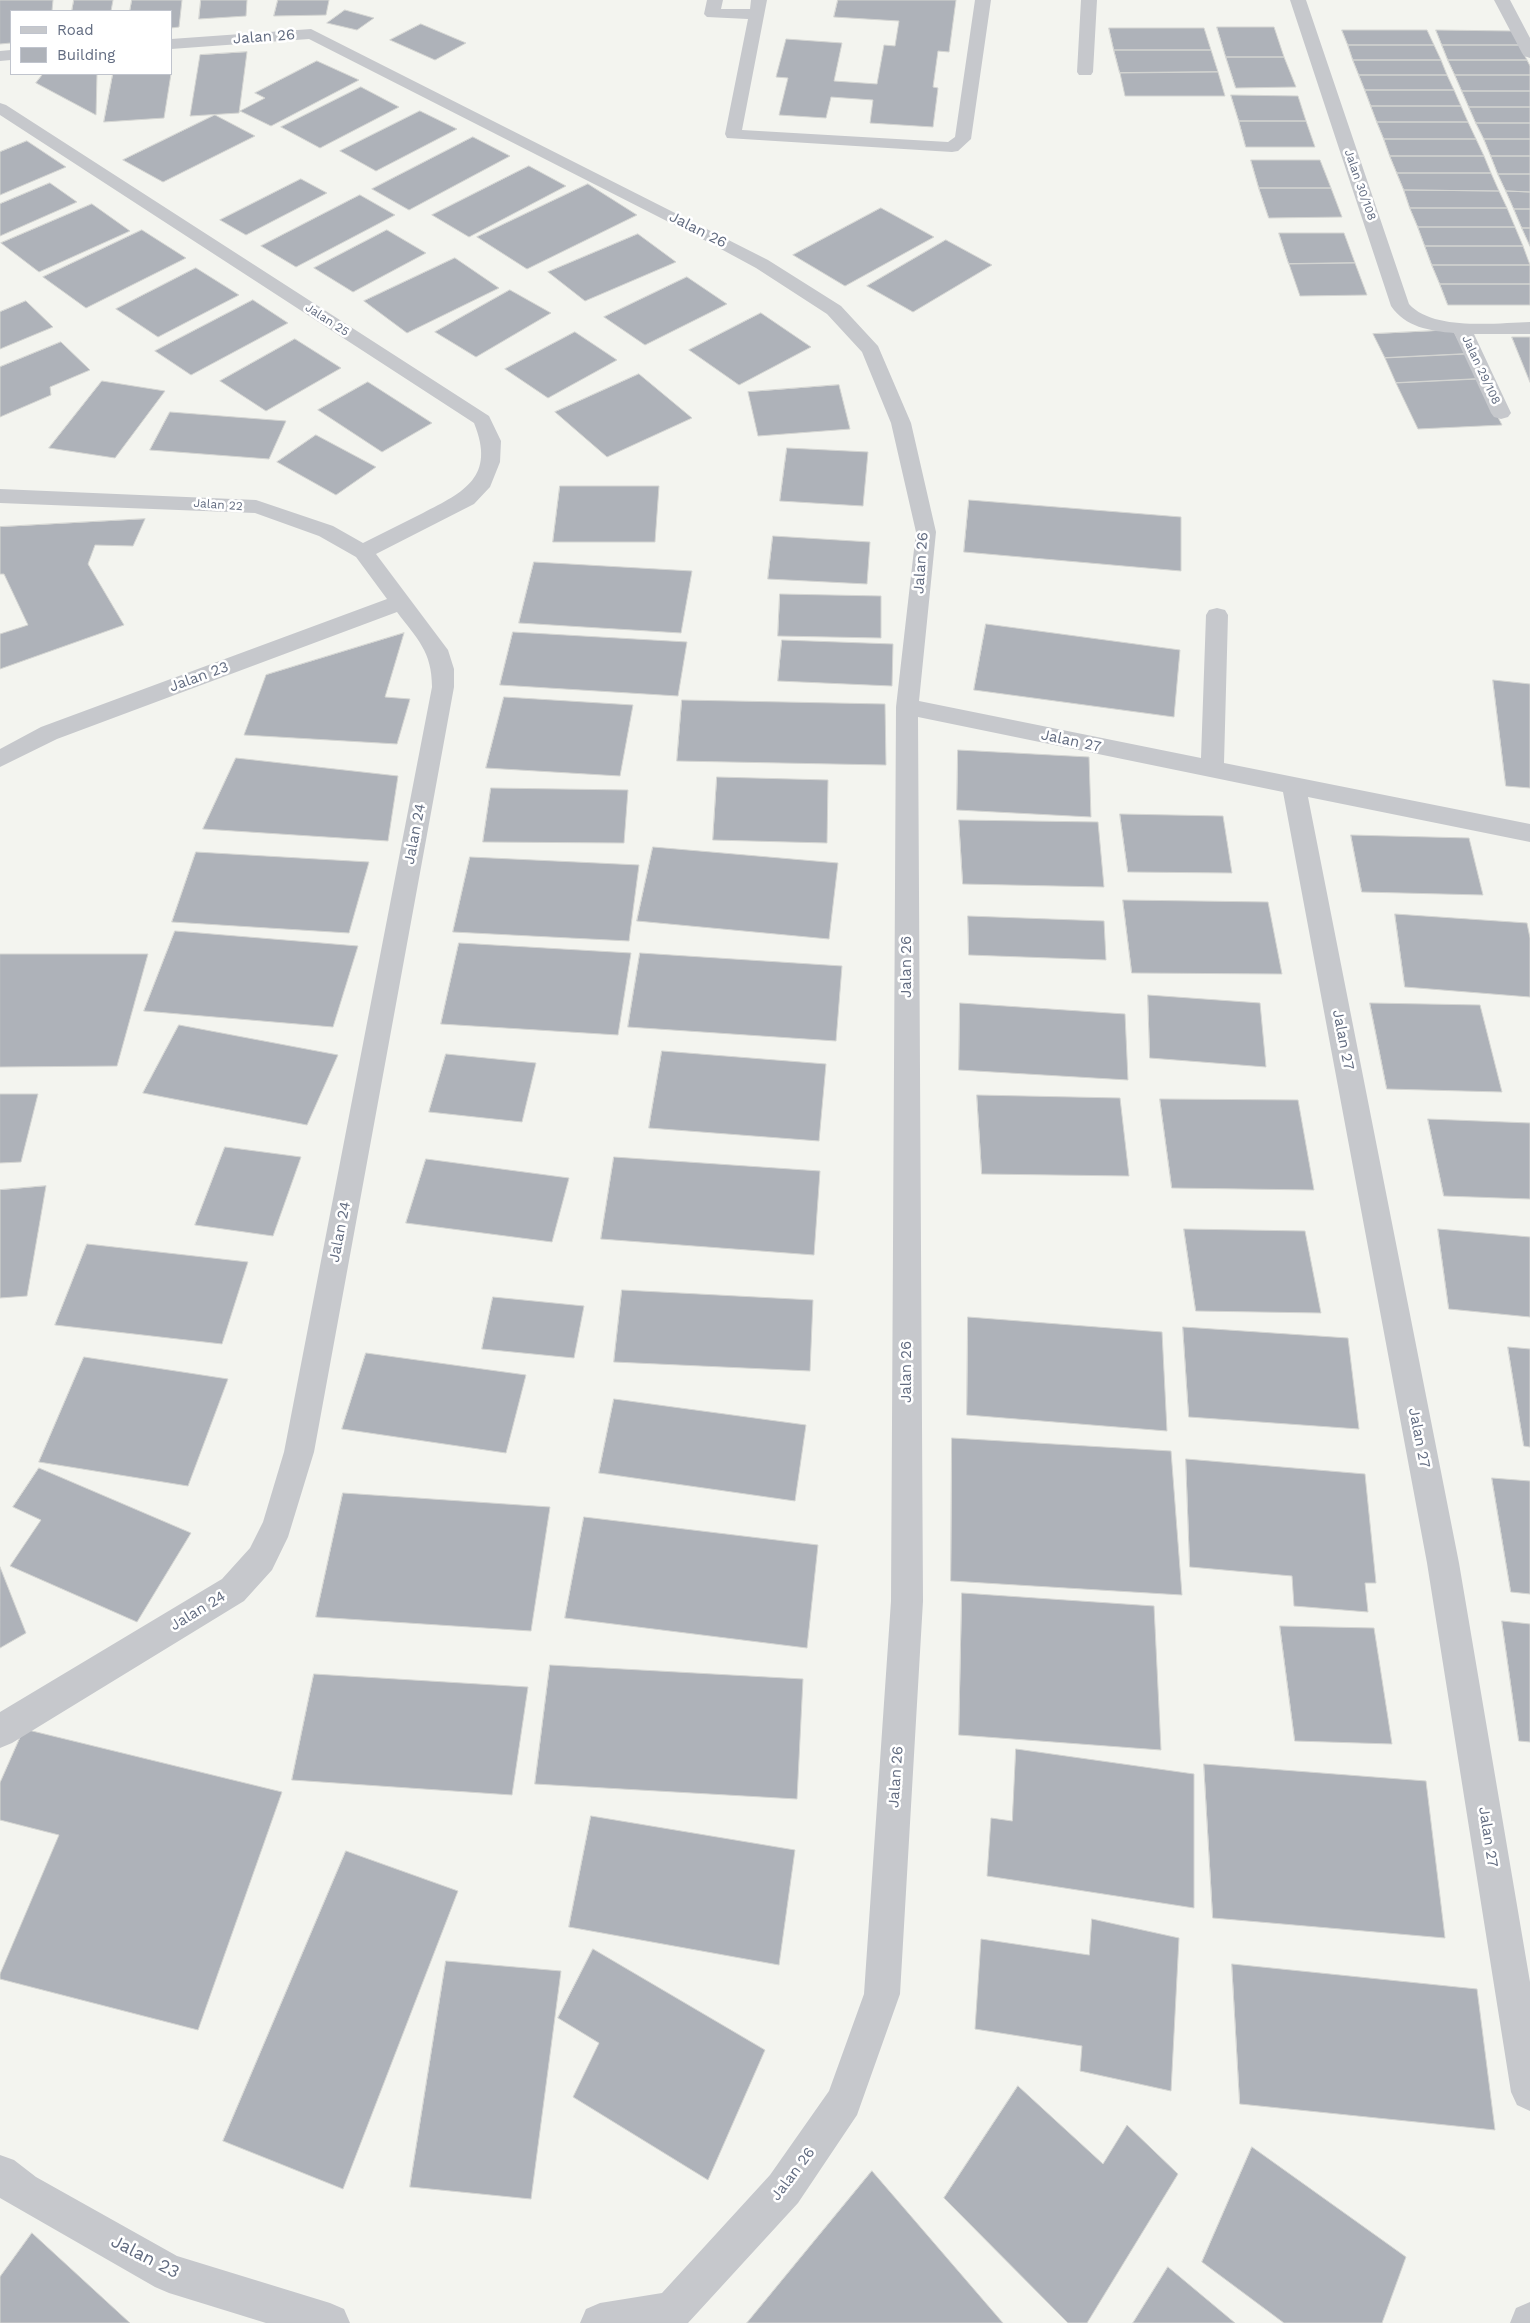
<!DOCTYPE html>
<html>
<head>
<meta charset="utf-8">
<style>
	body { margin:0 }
	#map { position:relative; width:1530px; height:2323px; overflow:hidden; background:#f3f4ef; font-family:"Work Sans",sans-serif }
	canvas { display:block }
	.legend { position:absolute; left:10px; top:10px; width:162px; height:65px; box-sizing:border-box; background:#fff; border:1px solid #c0c4cd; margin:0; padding:6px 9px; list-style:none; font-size:15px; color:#626c81 }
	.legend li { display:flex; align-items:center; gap:10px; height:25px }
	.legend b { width:25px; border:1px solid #c0c4cd }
</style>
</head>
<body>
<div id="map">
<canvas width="1530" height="2323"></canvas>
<ul class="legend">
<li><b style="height:6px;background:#c6c8cc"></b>Road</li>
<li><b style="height:14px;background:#aeb2b9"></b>Building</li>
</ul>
</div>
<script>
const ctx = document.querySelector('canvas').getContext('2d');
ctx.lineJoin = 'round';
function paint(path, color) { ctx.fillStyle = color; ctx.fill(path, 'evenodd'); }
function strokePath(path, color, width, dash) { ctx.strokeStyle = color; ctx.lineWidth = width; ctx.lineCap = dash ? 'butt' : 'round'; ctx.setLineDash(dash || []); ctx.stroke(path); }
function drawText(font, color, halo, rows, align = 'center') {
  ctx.font = font + ' "Work Sans",sans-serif'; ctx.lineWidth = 5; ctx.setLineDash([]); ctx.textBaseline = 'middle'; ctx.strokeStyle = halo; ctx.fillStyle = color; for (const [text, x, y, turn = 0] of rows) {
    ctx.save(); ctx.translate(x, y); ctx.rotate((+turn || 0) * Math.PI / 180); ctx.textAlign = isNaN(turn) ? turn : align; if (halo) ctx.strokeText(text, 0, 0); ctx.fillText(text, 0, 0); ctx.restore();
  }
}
const building = new Path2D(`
	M0,0h53l-1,11h-41v32l-11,1z
	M74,0h39l-2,11h-39z
	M132,0h50l-3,27 -8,1v-17h-41z
	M201,0h46l-1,16 -47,3z
	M278,0h51l-3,15 -52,1z
	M838,0h118l-7,52 -11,-1 -5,36 5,1 -5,39 -63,-4 3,-23 -42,-3 -5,21 -47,-3 9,-37 -12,-1 10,-38 56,4 -8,38 43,3 7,-39 11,1 4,-25 -65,-4z
	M345,10l29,8 -17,12 -30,-7z
	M421,24l45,19 -31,17 -45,-20z
	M1217,27h57l10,30h-58z
	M1109,28h95l7,22h-97z
	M1342,30h85l7,15h-86z
	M1436,30l76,1 7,14h-77z
	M1348,45h86l7,15h-88z
	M1442,45h77l8,15h-79z
	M1114,50h97l7,22 -98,1z
	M247,52l-8,61 -49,3 10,-61z
	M1226,57h58l12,30 -60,1z
	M1353,60h88l6,15h-88z
	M1448,60h79l3,6v9h-75z
	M317,61l42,19 -88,46 -31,-15 25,-13 -10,-5z
	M1218,72l7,24h-100l-5,-23z
	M43,74h54l-1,41 -60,-32z
	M113,74h58l-7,44 -60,4z
	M1359,75h88l7,15h-89z
	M1455,75h75v16h-68z
	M361,87l38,20 -79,41 -39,-21z
	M1365,90h89l7,16h-90z
	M1462,91h68v16h-61z
	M1231,95l67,1 8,25h-67z
	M1371,106h90l7,16h-91z
	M1469,107h61v16h-54z
	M420,111l37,18 -81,42 -36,-20z
	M215,115l40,21 -92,46 -40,-22z
	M1239,121h67l9,26h-69z
	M1377,122h91l8,17h-92z
	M1476,123h54v16h-46z
	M473,137l37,19 -101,54 -37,-21z
	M1384,139h92l8,17h-94z
	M1484,139h46v17h-39z
	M27,141l39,26 -66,28v-43z
	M1390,156h94l7,17h-94z
	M1491,156h39v18h-32z
	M1251,160h69l11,28h-72z
	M529,166l37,20 -97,51 -37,-22z
	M1397,173h94l8,18 -95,-1z
	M1498,174h32v18l-24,-1z
	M301,179l26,14 -81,42 -26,-15z
	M50,183l27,19 -77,34v-32z
	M588,184l49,31 -110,54 -50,-32z
	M1259,188h72l11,29 -73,1z
	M1404,190l95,1 8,17h-97z
	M1506,191l24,1v17h-16z
	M360,195l35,20 -99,52 -35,-21z
	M92,204l38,27 -91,41 -38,-29z
	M881,208l53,29 -89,49 -52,-31z
	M1410,208h97l8,19h-97z
	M1514,209h16v19h-8z
	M1418,227h97l8,19h-98z
	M1522,228h8v18z
	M142,230l44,28 -100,50 -43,-31z
	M387,230l39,23 -73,39 -39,-24z
	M1279,233h65l11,30 -66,1z
	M638,234l38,28 -91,39 -37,-29z
	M946,240l46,25 -79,47 -46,-26z
	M1425,246h98l7,19h-98z
	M455,258l44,30 -92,45 -43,-32z
	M1355,263l12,32 -67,1 -11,-32z
	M1432,265h98v19h-90z
	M196,268l43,27 -81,42 -42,-28z
	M687,277l40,27 -82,41 -41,-28z
	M1440,284h90v21h-82z
	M510,290l41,23 -75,44 -41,-25z
	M253,300l35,23 -97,52 -36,-24z
	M26,301l27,26 -53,22v-37z
	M761,313l50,34 -72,38 -50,-35z
	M1453,330l13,24 -81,4 -12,-24z
	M575,332l42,28 -69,38 -43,-29z
	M1512,337h18v45z
	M295,339l46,29 -75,43 -46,-30z
	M61,342l29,28 -40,17 1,8 -51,22v-50z
	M1466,354l12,25 -82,4 -11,-25z
	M639,374l53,44 -85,39 -52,-45z
	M1478,379l24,46 -84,4 -22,-46z
	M102,381l63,10 -50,67 -66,-10z
	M368,382l64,41 -50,29 -64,-42z
	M839,385l11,44 -92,7 -10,-44z
	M170,412l116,9 -17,38 -119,-9z
	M316,435l60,32 -40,28 -59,-33z
	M787,448l81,4 -5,54 -83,-5z
	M560,486h99l-4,56h-102z
	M969,500l212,17v54l-217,-19z
	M145,519l-12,27 -38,-1 -7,19 36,61 -124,44v-35l28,-9 -24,-51h-4v-47z
	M773,536l97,6 -3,42 -99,-5z
	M534,562l158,9 -11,62 -162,-10z
	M780,594l101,2v42l-103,-2z
	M986,624l194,26 -6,67 -200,-27z
	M513,632l174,10 -9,54 -178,-11z
	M404,633l-19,64 25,2 -13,45 -153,-9 22,-60z
	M782,640l111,4 -1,42 -114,-5z
	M1493,680l37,4v104l-24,-2z
	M504,697l129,8 -13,71 -134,-8z
	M682,700l203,4 1,61 -209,-4z
	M958,750l131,7 2,60 -134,-7z
	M236,758l162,18 -10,65 -185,-12z
	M717,777l111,3 -1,63 -114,-3z
	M491,788l137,2 -4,53 -141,-1z
	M1120,814l103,2 9,57 -104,-1z
	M959,820l139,2 6,65 -141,-3z
	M1351,835l118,3 14,57 -121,-3z
	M653,847l185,16 -9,76 -192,-18z
	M196,852l173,10 -20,71 -177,-11z
	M470,857l169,8 -10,76 -176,-9z
	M1123,900l145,2 14,72 -150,-1z
	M1395,914l132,9 3,15v59l-125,-10z
	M968,916l136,5 2,39 -137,-5z
	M175,931l183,15 -25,81 -189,-16z
	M459,943l172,10 -13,82 -177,-11z
	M640,953l202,13 -6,75 -208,-14z
	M0,954h148l-31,112 -117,1z
	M1148,995l112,8 6,64 -116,-9z
	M960,1003l165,11 3,66 -169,-10z
	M1370,1003l110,2 22,87 -115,-3z
	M179,1025l159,30 -31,70 -164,-32z
	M662,1051l164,13 -7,77 -170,-13z
	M446,1054l90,9 -14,59 -93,-10z
	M0,1094h38l-17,68 -21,1z
	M977,1095l143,3 9,78 -147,-2z
	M1160,1099l138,1 16,90 -142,-2z
	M1428,1119l102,4v76l-86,-3z
	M225,1147l76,10 -28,79 -78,-11z
	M614,1157l206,14 -6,84 -213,-16z
	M426,1159l143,19 -17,64 -146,-19z
	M46,1186l-19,110 -27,2v-108z
	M1184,1229l121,2 16,82 -125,-2z
	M1438,1229l92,8v80l-81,-8z
	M87,1244l161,18 -26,82 -167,-19z
	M622,1290l191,10 -3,71 -196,-9z
	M493,1297l91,9 -10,52 -92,-9z
	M968,1317l194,15 5,99 -200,-16z
	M1183,1327l165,11 11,91 -170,-12z
	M1508,1347l22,2v98l-6,-1z
	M366,1353l160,22 -20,78 -164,-24z
	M84,1357l144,22 -40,107 -149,-24z
	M614,1399l192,26 -11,76 -196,-28z
	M952,1438l219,13 11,144 -231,-14z
	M1186,1459l179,15 11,109h-11l3,29 -74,-6 -2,-30 -102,-9z
	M39,1468l152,65 -54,89 -127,-56 31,-46 -28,-13z
	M1492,1478l38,3v113l-19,-2z
	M343,1493l207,14 -19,124 -215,-14z
	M584,1517l234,28 -11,103 -242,-30z
	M0,1567l26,66 -26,15z
	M962,1593l192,13 7,144 -202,-15z
	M1502,1621l28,3v118l-11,-1z
	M1280,1626l94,2 18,116 -97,-3z
	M550,1665l253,14 -6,120 -262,-15z
	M314,1674l214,13 -16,108 -220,-15z
	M24,1729l258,63 -84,238 -198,-51v-5l59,-139 -59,-15v-37z
	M1016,1749l178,25v134l-207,-32 4,-58 21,3z
	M1204,1764l222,17 19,157 -232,-20z
	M591,1816l204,34 -16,115 -210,-38z
	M346,1851l112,40 -115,298 -120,-48z
	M1092,1919l87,19 -8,153 -91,-20 2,-25 -107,-17 6,-90 108,16z
	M593,1949l172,101 -57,130 -135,-83 26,-54 -41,-25z
	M446,1961l115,10 -30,228 -121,-12z
	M1232,1964l245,25 18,141 -255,-26z
	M1018,2086l85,78 24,-39 51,49 -91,149h-19l-124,-125z
	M1252,2147l154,110 -24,66h-98l-82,-61z
	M872,2171l131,152h-256z
	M32,2233l98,90h-130v-46z
	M1168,2267l67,56h-102z`);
paint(building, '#aeb2b9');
strokePath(building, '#d4d5d2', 1);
paint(new Path2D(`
	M707,0h16l-2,9h29l1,-9h16l-25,130 206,12 7,-5 20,-137h16l-20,139 -13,12 -6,1 -225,-14 -2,-4 23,-115 -41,-2 -3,-3z
	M1081,0h16l-4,72 -2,3h-12l-2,-3z
	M1290,0h16l103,304c24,27 87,19 121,18v12h-56l37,79 -3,4 -7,2 -7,-2 -3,-4 -37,-80c-24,-2 -49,-6 -63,-27z
	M1494,0h16l20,38v20l-6,-2 -2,-3z
	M311,29l457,231 73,46 37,40 33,77 25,109 -17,169 282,57 5,-143 3,-5 8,-2 8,2 3,5 -4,148 306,61v18l-222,-45 151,766 71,419v129l-13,-6 -6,-13 -84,-529 -144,-771 -365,-75 5,884 -23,393 -43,121 -59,88 -110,120h-108l6,-14 14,-6 62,-10 108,-118 59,-84 35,-97 27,-393 5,-894 20,-175 -25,-109 -29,-71 -35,-38 -71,-46 -48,-26 -399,-203 -138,10v-10z
	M11,50v10l-11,1v-10z
	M0,103l6,2 483,311 12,25 -1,21 -10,25 -16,17 -98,50 72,96 6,19v18l-140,765 -26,85 -16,33 -28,31 -232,142 -12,5v-36l222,-133 28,-31 13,-26 21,-70 148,-765c0,-36 -15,-48 -35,-75l-340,127 -57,28v-18l41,-22 346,-128 -31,-42 -37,-21 -64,-23 -255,-10v-14l256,11 77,26 30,17c20,-10 40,-20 60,-30 41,-21 73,-36 51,-90l-474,-308z
	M0,2155l14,5 22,17 141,79 153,47 14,6 6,14h-84l-97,-30 -14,-6 -155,-89z
	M1530,2302v21h-20l6,-15z`), '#c6c8cc');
drawText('12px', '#626c81', '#fff', [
	["Jalan 30/108",1360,185,71],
	["Jalan 25",327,320,33],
	["Jalan 29/108",1481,370,65],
	["Jalan 22",218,505,4]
]);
drawText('15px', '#626c81', '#fff', [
	["Jalan 26",264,37,-4],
	["Jalan 26",698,230,27],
	["Jalan 26",921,563,-86],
	["Jalan 23",199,677,-20],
	["Jalan 27",1071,741,12],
	["Jalan 24",415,834,-79],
	["Jalan 26",907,967,-90],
	["Jalan 27",1343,1040,79],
	["Jalan 24",340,1232,-79],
	["Jalan 26",907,1372,-90],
	["Jalan 27",1419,1438,79],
	["Jalan 24",198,1611,-31],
	["Jalan 26",896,1777,-86],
	["Jalan 27",1488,1837,81],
	["Jalan 26",793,2174,-53]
]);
drawText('18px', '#626c81', '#fff', [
	["Jalan 23",145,2257,27]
]);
</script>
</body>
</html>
